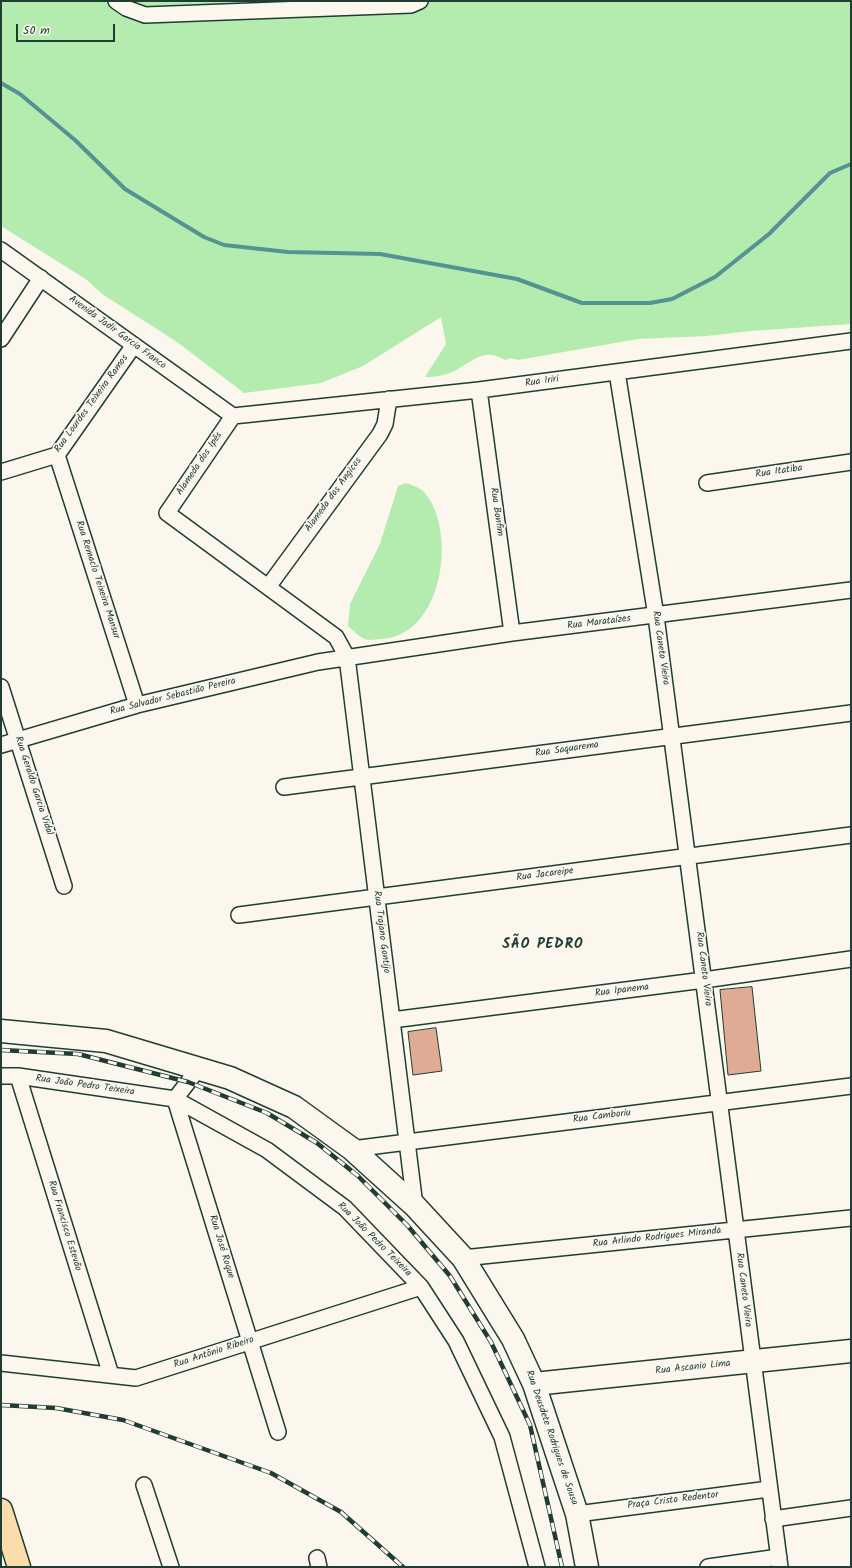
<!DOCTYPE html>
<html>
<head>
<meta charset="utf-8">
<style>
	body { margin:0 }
	#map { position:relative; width:852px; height:1568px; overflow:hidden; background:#fbf7ec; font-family:Kalam,sans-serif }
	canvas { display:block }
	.frame { position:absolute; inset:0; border:2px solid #1f3d34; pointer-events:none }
	.scale { position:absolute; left:16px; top:24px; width:99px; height:18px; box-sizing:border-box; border:2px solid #1f3d34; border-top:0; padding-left:5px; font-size:12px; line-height:14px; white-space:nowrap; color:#1f3d34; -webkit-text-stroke:3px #fbf7ec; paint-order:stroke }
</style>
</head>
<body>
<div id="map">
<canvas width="852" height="1568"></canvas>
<div class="frame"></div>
<div class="scale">50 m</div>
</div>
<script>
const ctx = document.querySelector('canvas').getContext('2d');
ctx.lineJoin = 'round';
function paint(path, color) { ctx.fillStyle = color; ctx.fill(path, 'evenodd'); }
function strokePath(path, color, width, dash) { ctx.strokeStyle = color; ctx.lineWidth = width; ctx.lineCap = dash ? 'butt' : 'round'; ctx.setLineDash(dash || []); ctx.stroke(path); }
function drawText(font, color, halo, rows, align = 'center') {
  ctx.font = font + ' Kalam,sans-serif'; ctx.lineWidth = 3.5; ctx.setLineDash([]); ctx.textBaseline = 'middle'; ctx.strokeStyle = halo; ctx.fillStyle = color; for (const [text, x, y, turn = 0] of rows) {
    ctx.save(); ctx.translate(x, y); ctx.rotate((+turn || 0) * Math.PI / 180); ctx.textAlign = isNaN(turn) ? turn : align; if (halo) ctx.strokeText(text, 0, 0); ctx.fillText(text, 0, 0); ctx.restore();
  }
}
paint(new Path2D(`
	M1,1h850v323l-100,7 -45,5 -68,3 -120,21 -8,-2 -5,2c-22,-14 -33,3 -53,12 -9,4 -17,5 -27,5l21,-33 -5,-27 -78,49 -42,17 -77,10 -67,-51 -75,-48 -15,-14 -86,-54z
	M406,483c6,2 15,5 19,10 33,40 17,145 -45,146 -4,0 -11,2 -15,0 -6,-2 -12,-9 -17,-13l2,-22 30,-60 18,-58z`), '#b4ebae');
strokePath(new Path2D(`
	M1,83l19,11 55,46 50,49 79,48 20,8 64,7 92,2 137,25 65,24h68l22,-4 43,-22 54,-43 61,-61 21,-9`), '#559292', 4);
const building = new Path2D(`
	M752,987l9,84 -33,4 -8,-85z
	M436,1028l6,43 -29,4 -5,-43z`);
paint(building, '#e0ab94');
strokePath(building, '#1f3d34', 1);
const street = new Path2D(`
	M116,1l10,7 19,7 266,-10 9,-4
	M1,250l232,166
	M1,339l40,-61
	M617,372l39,244 124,951
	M479,390l33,243
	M233,416l-66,97 169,124 11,20 68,549
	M233,416l246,-26 372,-49
	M57,455l80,250
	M1,472l56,-17 77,-110
	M707,483l144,-21
	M268,587l112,-153 5,-10 4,-25
	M1,687l63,199
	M1,745l136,-40 181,-43 194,-29 339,-43
	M284,787l567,-74
	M239,915l612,-80
	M392,1020l312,-40 147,-21
	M199,1068l-24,31 103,333
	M1,1076h17l157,23 92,51 78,58 76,79 35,54 46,96 35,130
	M18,1076l93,299
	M352,1149l499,-63
	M463,1258l388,-40
	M1,1363l135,15 285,-91
	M144,1485l27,82
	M577,1514l192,-25
	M773,1519l78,-11
	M317,1558l2,9
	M708,1567l71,-10`);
const secondary = new Path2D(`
	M1,1031l105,10 124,37 64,29 58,42 63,57 48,52 50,81 21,45 43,130 10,53
	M534,1384l317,-33`);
const primary = new Path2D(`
	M1,1510l18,57`);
strokePath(street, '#1f3d34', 18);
strokePath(secondary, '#1f3d34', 25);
strokePath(primary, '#1f3d34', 25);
strokePath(street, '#fbf7ec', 15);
strokePath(secondary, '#fbf7ec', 22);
strokePath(primary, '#fbddab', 22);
const rail = new Path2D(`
	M1,1050l77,4 110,28 79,31 50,30 41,33 49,49 43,51 41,66 39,83 32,142
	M1,1405l55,3 67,12 148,53 70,39 62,55`);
strokePath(rail, '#1f3d34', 4.5);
strokePath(rail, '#fbf7ec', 3, [9]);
drawText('10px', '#1f3d34', '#fbf7ec', [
	["Avenida Jadir Garcia Franco",117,333,36],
	["Rua Iriri",542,382,-8],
	["Rua Lourdes Teixeira Ramos",92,404,-54],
	["Alameda dos Ipês",200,464,-56],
	["Rua Itatiba",779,472,-8],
	["Alameda dos Angicos",334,495,-54],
	["Rua Bonfim",496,512,82],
	["Rua Remaclo Teixeira Mansur",97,580,72],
	["Rua Marataízes",599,623,-7],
	["Rua Caneto Vieira",660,648,82],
	["Rua Salvador Sebastião Pereira",173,697,-14],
	["Rua Saquarema",567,750,-8],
	["Rua Geraldo Garcia Vidal",33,786,72],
	["Rua Jacareipe",545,875,-7],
	["Rua Trajano Gontijo",381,932,83],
	["Rua Caneto Vieira",703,969,83],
	["Rua Ipanema",622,991,-7],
	["Rua João Pedro Teixeira",85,1086,8],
	["Rua Camboriu",602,1117,-7],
	["Rua Francisco Estevão",64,1226,73],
	["Rua Arlindo Rodrigues Miranda",657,1238,-6],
	["Rua João Pedro Teixeira",374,1240,45],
	["Rua José Roque",221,1247,73],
	["Rua Caneto Vieira",743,1290,83],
	["Rua Antônio Ribeiro",214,1353,-18],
	["Rua Ascanio Lima",693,1368,-6],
	["Rua Deusdete Rodrigues de Sousa",551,1438,71],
	["Praça Cristo Redentor",673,1501,-7]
]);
ctx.letterSpacing = '1px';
drawText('bold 14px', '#1f3d34', '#fbf7ec', [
	["SÃO PEDRO",543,946]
]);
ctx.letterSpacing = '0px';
</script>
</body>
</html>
